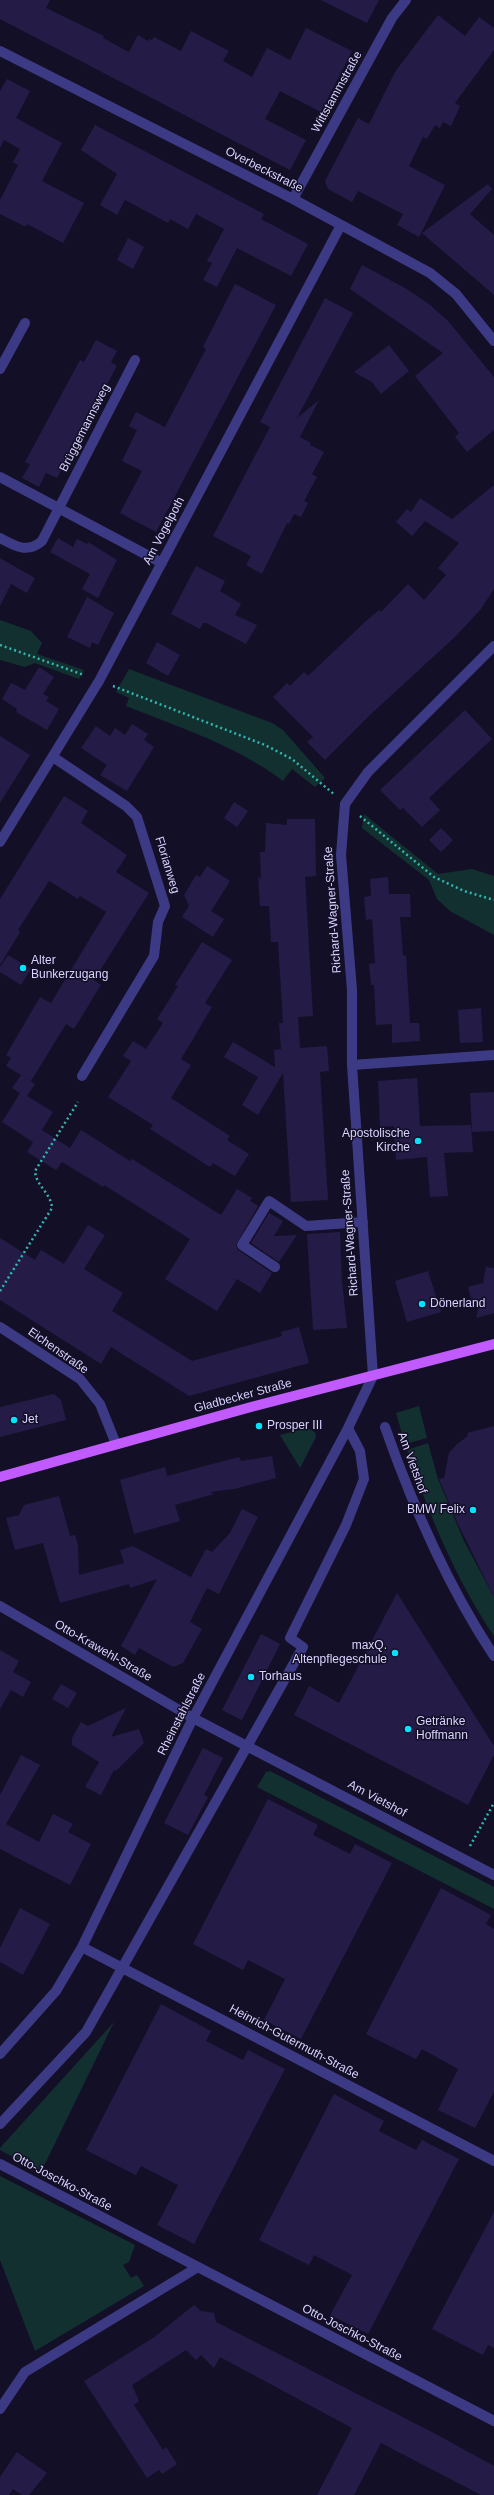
<!DOCTYPE html>
<html>
<head>
<meta charset="utf-8">
<style>
	body { margin:0 }
	canvas { display:block; background:#130f26 }
</style>
</head>
<body>
<canvas width="494" height="2495"></canvas>
<script>
const ctx = document.querySelector('canvas').getContext('2d');
ctx.lineJoin = 'round';
function paint(path, color) { ctx.fillStyle = color; ctx.fill(path, 'evenodd'); }
function strokePath(path, color, width, dash) { ctx.strokeStyle = color; ctx.lineWidth = width; ctx.lineCap = dash ? 'butt' : 'round'; ctx.setLineDash(dash || []); ctx.stroke(path); }
function drawText(font, color, halo, rows, align = 'center') {
  ctx.font = font + ' Arial,sans-serif'; ctx.lineWidth = 3; ctx.setLineDash([]); ctx.textBaseline = 'middle'; ctx.strokeStyle = halo; ctx.fillStyle = color; for (const [text, x, y, turn = 0] of rows) {
    ctx.save(); ctx.translate(x, y); ctx.rotate((+turn || 0) * Math.PI / 180); ctx.textAlign = isNaN(turn) ? turn : align; if (halo) ctx.strokeText(text, 0, 0); ctx.fillText(text, 0, 0); ctx.restore();
  }
}
paint(new Path2D(`
	M0,620l31,11 11,12 -5,11 47,16 -5,9 -44,-16 -10,4 -25,-7z
	M129,669l143,54 11,7 42,48 -10,9 -23,-18 -9,12c-46,-35 -104,-54 -157,-75l3,-8 -13,-6z
	M364,814l74,60 34,-5 22,7v59l-44,-24 -13,-12 -8,-19 -67,-52z
	M419,1406l8,32 -22,6 -9,-31z
	M307,1428l8,4 1,5 -16,31 -20,-33z
	M428,1443l10,36 26,62 30,56v39c-38,-56 -65,-122 -87,-186z
	M270,1771l224,116v22l-237,-122 9,-15z
	M114,2022l-73,150 -41,-22v-2z
	M0,2176l135,69 -6,17 -6,3 8,13 6,-3 7,11 -109,65 -35,-91z`), '#12302f');
paint(new Path2D(`
	M0,0h50l-4,8 58,28 -1,2 26,14 9,-17 10,6 1,-2 3,1 2,-3 27,14 10,-20 38,20 -6,10 29,16 15,-29 23,12 16,-32 46,23 -31,61 -41,-21 -15,28 41,21 -16,30 -290,-151z
	M321,0h58l-12,23z
	M438,15l27,21 14,-19 15,11v22l-39,53 5,3 -9,20 -8,-4 -3,6 -5,-3 -8,14 -4,-2 -14,29 36,19 -26,52 -22,-12 6,-11 -45,-23 -6,11 -24,-13 -3,-8 33,-63 11,6 26,-52z
	M7,79l23,12 -14,27 46,25 -20,38 42,22 -21,40 -36,-19 -1,3 -26,-13v-14l18,-35 -5,-3 7,-13 -16,-9 -4,8v-57z
	M95,125l169,89 -3,5 47,25 -17,32 -54,-28 -20,39 -14,-7 9,-17 -5,-2 17,-32 -28,-15 -8,15 -18,-10 -2,4 -43,-23 -8,15 -17,-10 17,-31 -36,-24z
	M488,184l4,5 -22,25 24,21v60l-72,-62z
	M128,238l16,9 -11,22 -16,-9z
	M362,265l43,23 24,16 19,17 46,56v53l-27,22 -12,-15 4,-4 -44,-57 28,-23 -93,-64z
	M235,284l41,21 -120,227 -36,-19 22,-42 -20,-10 15,-31 -8,-4 7,-14 29,15 41,-78 -3,-2z
	M325,298l28,15 -56,105 22,-18 -19,37 11,6 -1,2 14,7 -12,22 5,3 -13,24 4,2 -7,14 -7,-3 -5,10 -2,-1 -25,51 -16,-9 5,-9 -38,-20 57,-109 -10,-5z
	M96,340l21,11 -6,11 6,4 -60,112 -11,-5 -7,14 -17,-9 8,-14 -5,-2 55,-102 4,2z
	M389,345l20,26 -28,23 -9,-12 -18,-10z
	M494,485v104l-13,20 -25,27 -85,78 -46,46 -18,-18 6,-5 -40,-40 14,-14 3,3 14,-14 4,4 58,-55 13,-11 2,2 27,-28 16,16 22,-25 -8,-7 21,-25 -34,-22 -13,15 -16,-14 11,-13 4,3 9,-14 32,21z
	M58,538l15,9 4,-8 10,5 1,-2 29,18 -19,38 -16,-9 8,-15 -40,-22z
	M0,558l35,20 -8,15 -16,-9 -11,22z
	M196,566l29,15 -5,10 21,13 -6,11 22,10 -11,19 -40,-21h-3l-3,6 -29,-15z
	M87,597l27,16 -16,32 -6,-3 -2,6 -23,-11z
	M157,642l23,13 -12,21 -22,-13z
	M39,667l15,10 -11,17 6,3 -3,4 13,8 -12,21 -31,-18 1,-3 -15,-10 9,-16 14,7z
	M465,710l27,29 -63,59 11,12 -18,17 -19,-19 -3,2 -20,-20z
	M132,724l16,10 -4,6 10,7 -27,44 -27,-16 7,-10 -26,-17 15,-22 14,10 5,-8 10,7z
	M0,736l30,19 -30,48z
	M64,796l24,15 -7,12 46,32 -11,17 33,21 -55,87 7,5 -27,44 -8,-5 -35,57 -25,-15 5,-8 -5,-3 34,-58 11,6 55,-91 -26,-16 -2,3 -29,-18 -31,49 2,2 -20,33v-66z
	M234,802l14,9 -11,16 -13,-9z
	M287,819h28l1,57 -11,1 8,139 -15,1 2,31 27,-2 2,25 -9,1 8,128 -37,2 -8,-129 -25,42 -16,-10 16,-28 -34,-20 9,-15 42,25 -1,-17 7,-1 -2,-26h4l-5,-81h-7l-2,-36h-9l-2,-30 3,3 -1,-27h5l1,-29 21,2z
	M441,828l12,12 -12,12 -12,-12z
	M207,866l23,15 -19,30 13,8 -11,18 -31,-20 7,-11 -5,-11 12,-20 4,2z
	M388,877l1,17h21l1,23h-11l3,39 3,-1 4,68h9l1,18 -28,2v-19l-16,1 -2,-40h-3l-2,-21 6,-1 -3,-44 -6,1 -2,-23 7,-1 -1,-17z
	M202,942l30,18 -27,43 7,4 -31,52 10,6 -20,33 59,38 -3,4 22,14 -14,22 -22,-13 -3,4 -60,-38 3,-4 -45,-28 23,-36 -8,-5 10,-15 13,8 17,-26 -6,-4 21,-33 -3,-1z
	M8,955l23,14 -10,16 -21,-13v-5z
	M481,1008l2,34 -23,1 -2,-33z
	M21,1075l14,9 -8,12 26,16 -11,18 28,18 11,-18 49,31 2,-2 89,56 16,-26 15,9 -2,3 8,5 -22,39 2,5 34,23 -12,20 -23,-14 -20,32 -52,-32 25,-40 -86,-54 -1,2 -41,-25 -6,8 -29,-18 6,-10 -31,-20 18,-29 -8,-5z
	M417,1078l3,48 51,-1 2,27 -29,1 4,43 -18,1 -3,-40 -31,3 -2,-34 -14,1 -2,-46z
	M494,1092v39l-22,1 -2,-39z
	M269,1213l14,8 -9,15 23,-1 -18,27 -28,-19z
	M88,1225l17,10 -21,34 39,24 -11,18 80,50 90,-25 -1,-4 18,-5 10,36 -120,33 -78,-49 -10,17 -101,-64v-62l35,22 6,-10 23,14z
	M340,1232l2,49 5,47 -34,2 -6,-96z
	M486,1267l8,1v45l-18,5 4,-18 -8,2 -4,-15 15,-4z
	M428,1271l13,41 -34,10 -12,-41z
	M54,1394l7,6 5,20 -66,17v-30z
	M494,1426v171l-37,-75 -18,-43 5,-1 5,-25 8,-9 11,-8 -1,-3z
	M272,1456l4,22 -42,11 -24,3 4,2 -39,11 5,16 -46,13 -14,-54 45,-13 2,9 72,-19 2,4z
	M59,1496l11,40 5,-1 3,10 1,30 45,-12 -4,-13 13,-4 58,31 15,-28 6,3 18,-19 12,-24 16,8 -39,77 -12,-6 -17,34 12,7 -19,34 -10,4 -34,-19 -4,7 -14,-9 36,-67 -27,9 -1,-4 -69,19 -17,-60 -28,7 -9,-32 13,-3 5,-10z
	M397,1593l97,153v9l-26,50 -174,-90 15,-29 30,17z
	M261,1634l19,10 -38,76 -20,-10z
	M0,1650l19,11 -6,11 18,10 -8,15 -12,-7 -11,19z
	M61,1684l16,9 -9,15 -16,-9z
	M126,1708l-15,29 28,-8 5,14 -28,28 -2,-1 -13,25 -16,-8 14,-25 -27,-17v-7l9,-16 7,4z
	M203,1748l20,10 -19,37 4,2 -20,38 -24,-12z
	M21,1755l19,10 -34,59 33,18 14,-28 20,10 -5,8 23,12 -21,41 -70,-36v-54z
	M268,1799l50,26 -5,10 37,19 5,-10 37,19 -91,176 -37,-19 21,-41 -37,-19 -5,10 -50,-26z
	M441,1888l50,27 -5,9 8,5v163l-19,36 -37,-18 20,-41 -36,-20 -6,10 -50,-25z
	M20,1908l30,16 -27,51 -23,-13v-14z
	M161,2004l50,27 -5,10 37,19 5,-10 37,19 -91,175 -37,-19 21,-40 -37,-19 -5,9 -50,-25z
	M334,2094l50,27 -5,10 37,19 6,-10 37,19 -91,175 -38,-19 22,-40 -38,-20 -5,10 -50,-25z
	M494,2212v136l-6,-3 -5,10 -51,-26z
	M194,2305l7,6 13,2 2,9 216,110 62,34v29h-13l-100,-52 -27,52h-37l35,-67 -132,-71 -6,11 -13,-13 -5,5 -10,-10 -54,35 7,16 -5,4 29,45 3,-3 11,17 -15,10 -3,-4 -12,8 -63,-97 69,-43z
	M17,2452l30,21 -18,22h-7l-9,-6 -4,6h-9v-18z`), '#241b47');
strokePath(new Path2D(`
	M0,645l84,30
	M113,686l152,59 27,14 43,36
	M360,816l74,61 30,14 30,9
	M0,1291l52,-83c-1,-15 -16,-22 -17,-37l43,-69
	M470,1846l24,-43`), '#2fb8b0', 2.5, [2, 3]);
strokePath(new Path2D(`
	M0,51l293,148 137,74 26,21 38,47
	M293,199l99,-181 14,-18
	M0,369l25,-46
	M0,477l162,86
	M0,538c15,8 27,16 42,3l93,-181
	M53,757l73,49 11,11 28,89 -7,16 -4,34 -72,120
	M0,842l99,-161 242,-456
	M352,1065l142,-10
	M275,1267l-33,-22 27,-44 37,25 57,-4
	M0,1327l80,52 20,25 16,40
	M385,1427c28,80 62,158 109,229
	M0,1606l193,112 301,157
	M82,1947l412,214
	M0,2054l56,-63 26,-44 111,-229 155,-290 25,-52 -21,-311v-75l-11,-135 4,-51 23,-32 126,-126
	M0,2124l86,-92 217,-385 -13,-9 56,-113 18,-46 -4,-28 -12,-23
	M0,2164l494,257
	M0,2409l25,-37 173,-105`), '#3d3a85', 10);
strokePath(new Path2D(`
	M0,1477l251,-70 243,-63`), '#c25bff', 10);
for (const [x, y, r, color] of [
	[23,968,4,"#00e5ff"],
	[418,1141,4,"#00e5ff"],
	[422,1304,4,"#00e5ff"],
	[14,1420,4,"#00e5ff"],
	[259,1426,4,"#00e5ff"],
	[473,1510,4,"#00e5ff"],
	[395,1653,4,"#00e5ff"],
	[251,1677,4,"#00e5ff"],
	[408,1729,4,"#00e5ff"]
]) { const dot = new Path2D(); dot.arc(x, y, r, 0, 2 * Math.PI); ctx.fillStyle = color; ctx.fill(dot); strokePath(dot, '#130f26', 1.5); }
drawText('12px', '#d9d4ff', '#130f26', [
	["Wittstammstraße",337,92,-61],
	["Overbeckstraße",264,170,27],
	["Brüggemannsweg",85,428,-63],
	["Am Vogelpoth",164,531,-62],
	["Florianweg",167,865,73],
	["Richard-Wagner-Straße",333,910,-94],
	["Richard-Wagner-Straße",350,1233,-94],
	["Eichenstraße",58,1351,35],
	["Gladbecker Straße",243,1396,-15],
	["Am Vietshof",412,1463,70],
	["Otto-Krawehl-Straße",103,1651,30],
	["Rheinstahlstraße",182,1714,-63],
	["Am Vietshof",377,1799,28],
	["Heinrich-Gutermuth-Straße",294,2042,28],
	["Otto-Joschko-Straße",62,2182,28],
	["Otto-Joschko-Straße",352,2333,27]
]);
drawText('12px', '#d9d4ff', '#130f26', [
	["Alter",31,961],
	["Bunkerzugang",31,975],
	["Apostolische",410,1134,"right"],
	["Kirche",410,1148,"right"],
	["Dönerland",430,1304],
	["Jet",22,1420],
	["Prosper III",267,1426],
	["BMW Felix",465,1510,"right"],
	["maxQ.",387,1646,"right"],
	["Altenpflegeschule",387,1660,"right"],
	["Torhaus",259,1677],
	["Getränke",416,1722],
	["Hoffmann",416,1736]
], 'left');
</script>
</body>
</html>
